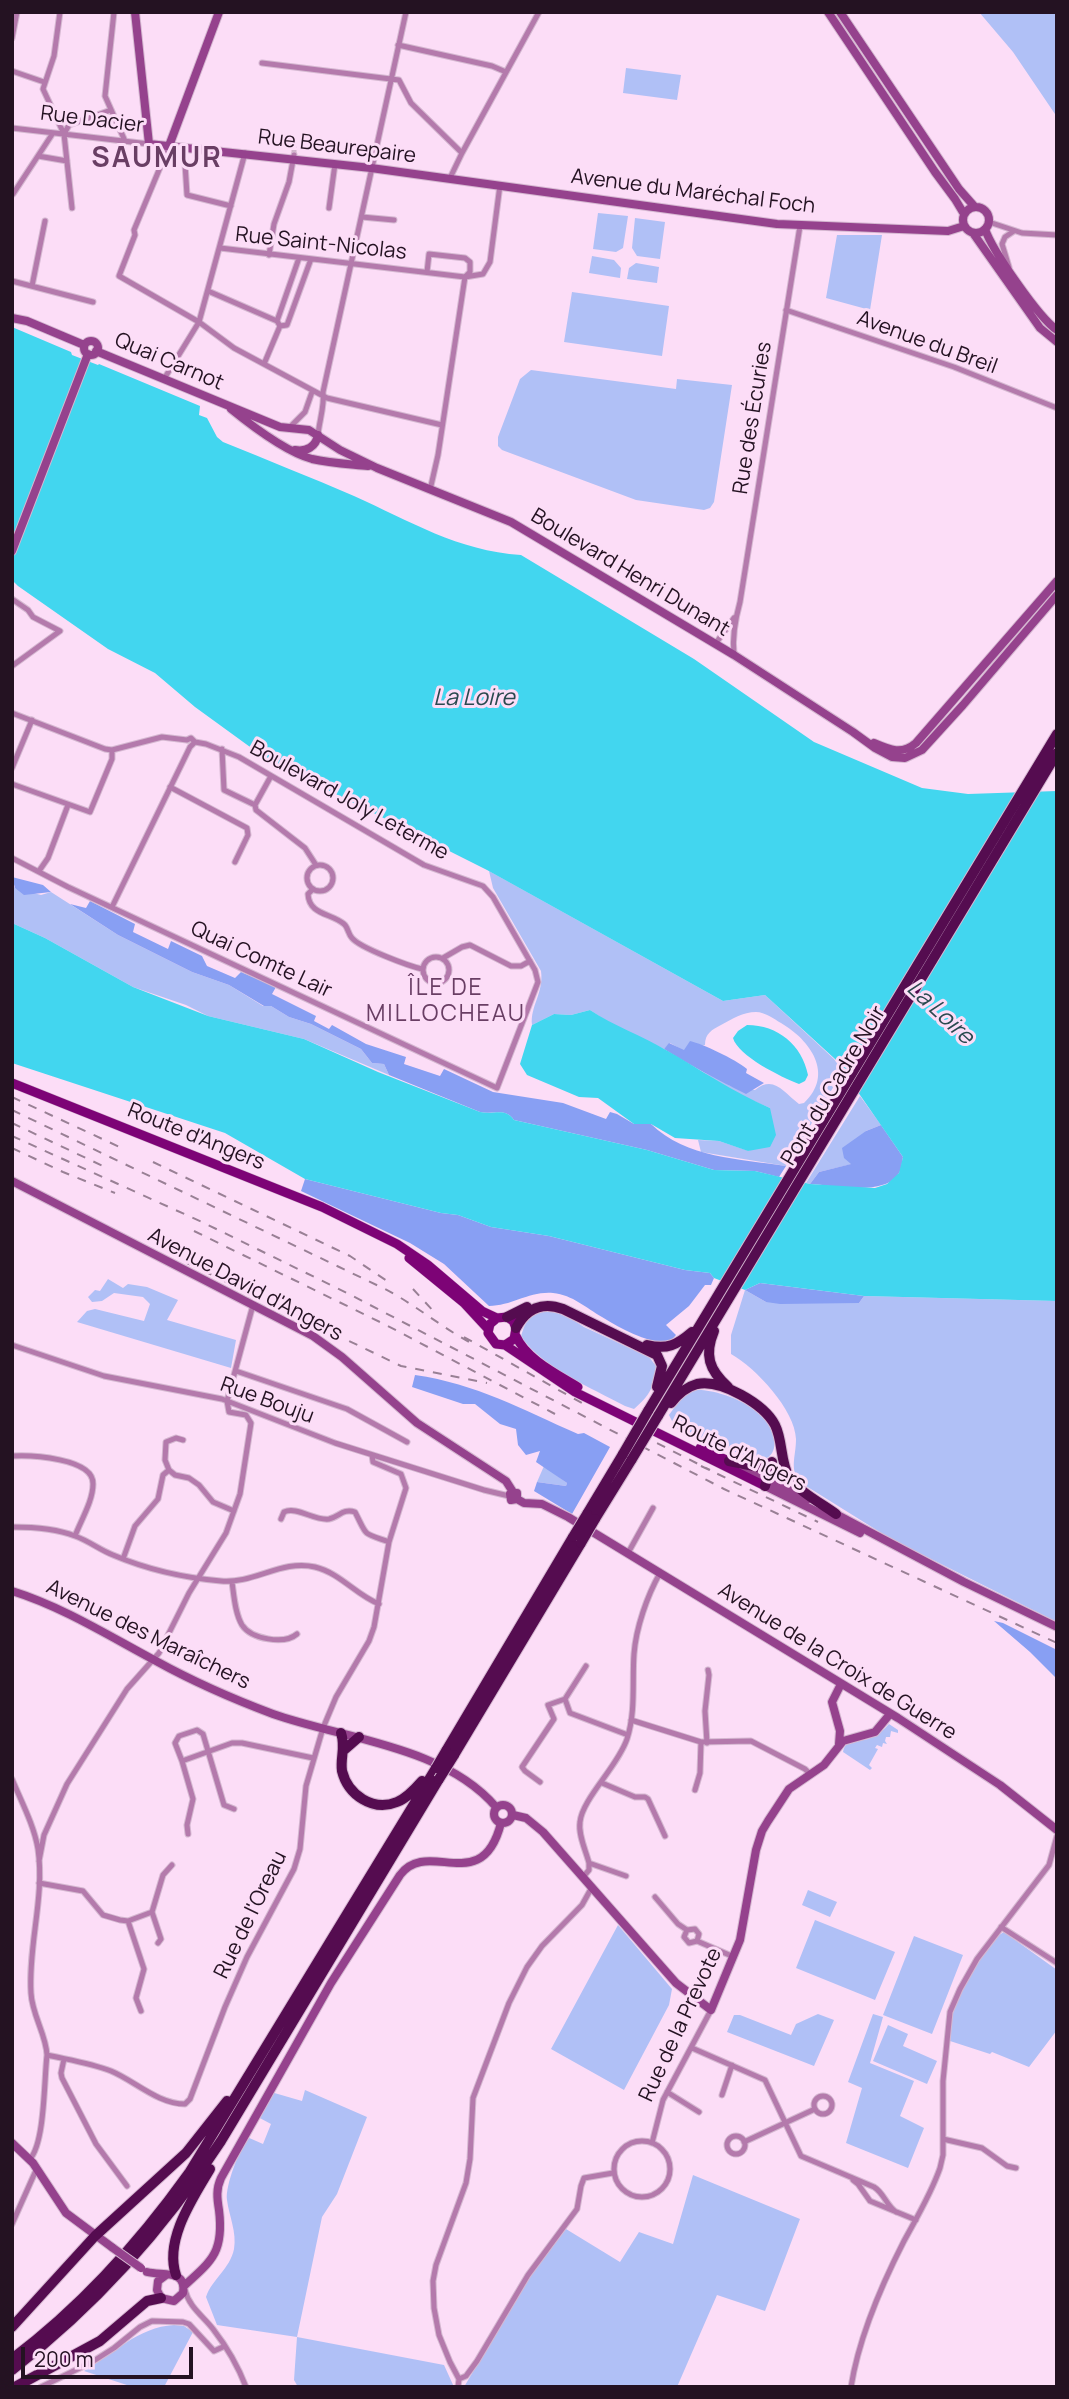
<!DOCTYPE html>
<html>
<head>
<meta charset="utf-8">
<style>
	body { margin:0 }
	#map { position:relative; width:1069px; height:2399px; overflow:hidden; background:#fcddf7; font-family:Manrope,sans-serif }
	canvas { display:block }
	.frame { position:absolute; inset:0; border:14px solid #241222; pointer-events:none }
	.scale { position:absolute; left:21px; top:2347px; width:172px; height:32px; box-sizing:border-box; border:4px solid #241222; border-top:0; padding-left:9px; font-size:21px; line-height:24px; white-space:nowrap; color:#241222; -webkit-text-stroke:5px #fcddf7; paint-order:stroke }
</style>
</head>
<body>
<div id="map">
<canvas width="1069" height="2399"></canvas>
<div class="frame"></div>
<div class="scale">200 m</div>
</div>
<script>
const ctx = document.querySelector('canvas').getContext('2d');
ctx.lineJoin = 'round';
function paint(path, color) { ctx.fillStyle = color; ctx.fill(path, 'evenodd'); }
function strokePath(path, color, width, dash) { ctx.strokeStyle = color; ctx.lineWidth = width; ctx.lineCap = dash ? 'butt' : 'round'; ctx.setLineDash(dash || []); ctx.stroke(path); }
function drawText(font, color, halo, rows, align = 'center') {
  ctx.font = font + ' Manrope,sans-serif'; ctx.lineWidth = 6; ctx.setLineDash([]); ctx.textBaseline = 'middle'; ctx.strokeStyle = halo; ctx.fillStyle = color; for (const [text, x, y, turn = 0] of rows) {
    ctx.save(); ctx.translate(x, y); ctx.rotate((+turn || 0) * Math.PI / 180); ctx.textAlign = isNaN(turn) ? turn : align; if (halo) ctx.strokeText(text, 0, 0); ctx.fillText(text, 0, 0); ctx.restore();
  }
}
paint(new Path2D(`
	M979,12h78v105l-44,-65z
	M626,68l55,7 -4,25 -54,-7z
	M598,213l30,3 -5,32 -7,4 -23,-3z
	M635,218l30,4 -5,37 -23,-3 -5,-8z
	M837,235h45l-12,75 -44,-12z
	M592,256l22,4 7,8 -1,10 -31,-5z
	M636,263l23,4 -2,16 -30,-4 2,-11z
	M572,292l97,14 -7,50 -98,-14z
	M531,370l145,19 1,-10 55,6 -18,117 -4,6 -6,2 -68,-10 -134,-50 -4,-4v-9l22,-58z
	M489,871l234,130 42,-6 69,64 9,12 -57,95 -85,-14 -3,-12 21,1 30,10 21,-43 -28,-12 -40,-24 20,8 8,6 25,4c19,-15 28,2 44,14l5,-1c31,-29 6,-63 -23,-80 -7,-4 -16,-11 -25,-11 -13,0 -24,7 -35,13 -9,5 -16,8 -16,20l-21,6 -14,-8 -6,6 -53,-25 -21,-14 -19,5 -17,-1 -22,11c-2,-19 12,-32 9,-54l-48,-83z
	M12,883l3,5 26,7 10,-3 67,43 74,37 37,13 34,21h8l18,11 22,7 50,25 11,14 12,1 5,11 -85,-36 -96,-23 -22,-11 -53,-18 -88,-49 -33,-15z
	M860,1096l21,29 -15,6 -14,33 -33,8 -9,12 -4,-1z
	M108,1279l15,9 5,-4 19,3 31,13 -11,20 69,20 -5,28 -154,-46 10,-11 8,-2 49,12 6,-17 -7,-7 -29,-4 -12,8 -10,1 -4,-5 7,-7 5,1z
	M745,1290l21,12 93,1 5,-7 193,5v321l-166,-83 -93,-58c-8,-15 -2,-25 -2,-42 -1,-29 -40,-71 -65,-85v-19z
	M546,1308l15,4 23,15 65,30 7,9c-2,22 -6,29 -22,43l-9,-3c-35,-19 -79,-36 -104,-69 4,-16 9,-23 25,-29z
	M697,1390c27,-1 85,24 77,58 -2,8 -7,11 -15,13l-79,-30 -5,-4 -6,-12 15,-21z
	M544,1466l23,17 -1,3 -29,-4z
	M889,1724l9,6v3l-7,-2 -1,6h-4l-1,4 2,3 -4,-1 -1,4 -5,-2 -2,3 3,1 -9,16 3,3 -2,2 -27,-18c3,-14 13,-10 25,-13 8,-3 15,-8 21,-15z
	M808,1890l29,12 -7,15 -28,-12z
	M815,1920l80,32 -20,48 -79,-32z
	M618,1925l54,64 -3,16 -45,85 -73,-41z
	M1004,1932l53,38v60l-28,37 -37,-15 -2,2 -40,-13c1,-9 1,-20 3,-28 7,-22 31,-72 51,-81z
	M914,1936l49,19 -31,79 -49,-19z
	M818,2014l16,6 -20,46 -87,-34 7,-17h6l51,20 5,-11z
	M873,2014l10,3 -13,46 44,18 -14,35 24,12 -16,40 -62,-25 16,-55 -14,-6z
	M888,2025l20,9 -5,12 34,15 -10,23 -54,-23z
	M305,2090l62,27 -30,77 -15,23 -25,120 147,28 10,22h-156l-4,-7 3,-43 -80,-12 -11,-28c6,-18 24,-28 28,-48 3,-17 -5,-33 -7,-49 -2,-15 13,-50 20,-63l16,7 8,-20 -15,-8 15,-24 31,9z
	M693,2175l107,44 -35,92 -48,-16 -40,92h-213l69,-117 33,-41 54,33 19,-30 34,12z
	M174,2325l10,1 9,6 -29,55h-31l-49,-16c29,-17 54,-44 90,-46z`), '#b0c0f6');
paint(new Path2D(`
	M12,877l31,8 8,7 -27,3 -9,-7z
	M90,901l45,23 -2,8 35,17 3,-8 31,15 5,10 28,12 6,-6 35,15 -4,7 44,22 -2,5 15,8 3,-4 34,19 40,13 -2,7 36,12 4,-7 49,23 70,11 43,16 4,-7 7,2 17,10h17c35,34 89,35 135,42l-7,11 -24,-6 -41,-1 -67,-20 -133,-30c-9,-13 -20,-5 -34,-8l-91,-37 -5,-11 -12,-1 -11,-14 -50,-25 -22,-7 -18,-11h-7l-35,-21 -37,-13 -74,-37 -48,-31 16,4z
	M690,1041c13,3 45,18 57,28l-1,4 18,10 -18,11c-28,-14 -55,-28 -82,-45l5,-6 15,7z
	M881,1125l22,32c-1,4 -1,12 -4,16 -14,24 -65,12 -89,11l9,-12 32,-8 -7,-6 -2,-10 24,-17z
	M305,1179l136,34 17,2 33,12 58,9 136,34 25,3 4,5 -3,7h-6l-16,21 -23,19 10,10 -8,9c-25,-4 -45,-14 -66,-27 -16,-9 -29,-22 -49,-24 -24,-2 -41,13 -64,13l-45,-42 -34,-21 -109,-52z
	M760,1283l104,13 -5,7 -79,1 -14,-2 -21,-12z
	M415,1375c62,9 106,34 163,59l6,-1 26,14 -38,67 -38,-23 3,-9 29,4 1,-3 -31,-21 4,-11 -14,4 -8,-10 -2,-16 -16,-5 -25,-20h-12l-51,-17z
	M994,1621l9,2 54,27v29l-27,-27z`), '#889ff3');
paint(new Path2D(`
	M12,327l59,25 1,3 26,10 1,-1 101,42 -1,9 8,3 10,19 6,5c44,18 87,35 131,54 56,25 104,55 167,59l173,104 120,83 108,46 46,6 89,-3v510l-193,-5 -104,-13 -15,7 -31,-12 -4,-5 -25,-3 -136,-34 -58,-9 -33,-12 -17,-2 -136,-34 -80,-46 -213,-70v-140l33,15 88,49 75,29 96,23 74,33 102,40c15,3 25,-5 34,8l133,30 67,20 41,1 55,13 65,4 12,-4 12,-11 4,-16 -68,-98 -70,-64 -42,6 -236,-131 -219,-110 -73,-53 -40,-34 -47,-24 -90,-63 -6,-6z
	M590,1010c24,16 51,25 76,40 35,20 67,42 104,58l6,27 -6,12 -22,4 -29,-10 -44,-3 -24,-14h-17l-36,-26 -19,-1 -52,-22 -7,-11 12,-39 22,-11 17,1z
	M747,1025c31,0 55,20 61,50l-3,6 -6,3c-18,-7 -61,-28 -66,-46l5,-7z`), '#42d6ef');
strokePath(new Path2D(`
	M294,155v-11`), '#d1b4cc', 5, [5, 2.5]);
const street = new Path2D(`
	M60,12l-6,44 -11,33 21,45 8,74
	M114,12l-9,84 20,45
	M12,38l5,-26
	M398,45l94,21 14,6
	M262,63l137,17 12,23 51,50
	M12,71l32,11
	M12,128l137,16
	M64,134l5,-9 42,-15
	M169,146l-35,84 1,5 -16,41 80,46 35,26 93,50 115,27
	M184,148l3,47 44,11
	M38,156l29,5
	M450,178l12,-25 77,-141
	M13,194l40,-61
	M329,208l6,-44
	M362,217l32,3
	M989,222l33,11 35,2
	M220,248l245,29 18,-3 7,-12 10,-77
	M269,255l5,-31 15,-42 5,-27
	M1009,267l-7,-23 3,-7 9,-6
	M427,272l2,-18 36,4 5,4v10l-5,5 -27,178 -8,35
	M12,281l81,21
	M32,286l13,-65
	M208,291l69,30 3,5 7,-1 24,-66
	M786,310l168,57 103,41
	M277,321l22,-63
	M264,364l16,-38
	M164,379l35,-57 46,-169
	M289,428l16,-16 7,-20
	M318,435c1,-13 7,-30 5,-43l83,-380
	M12,599l16,11 5,7 27,14 -48,35
	M716,643l18,-25
	M734,654c-2,-18 1,-34 6,-52l60,-376
	M12,713l93,36 7,1 50,-13 25,3
	M222,749l2,41 31,15 1,5 49,38 11,17
	M12,768l20,-48
	M12,784l78,28 22,-53v-9
	M170,787l77,41 1,7 -13,27
	M255,805l16,-29
	M12,858l56,29 429,201 41,-106 -3,-12 -42,-73 -10,-11 -59,-21 -185,-108 -33,-13 -11,-2 -4,-4 -4,2
	M307 878a13 13 0 1 1 26 0a13 13 0 1 1-26 0Z
	M39,871l9,-13 20,-53
	M313,889l-5,5c1,21 23,19 36,30 4,3 4,10 8,14 8,10 57,28 70,31
	M112,907l78,-160 5,-5
	M423 970a13 13 0 1 1 26 0a13 13 0 1 1-26 0Z
	M443,958l19,-11 8,-2 41,21h10l9,-5
	M12,1345l92,31 118,23 113,44 149,47 25,6
	M236,1371l111,38 60,33
	M12,1456c18,-1 82,2 81,28 0,17 -12,36 -18,52
	M169,1470l-4,-10 1,-18 10,-4 7,2
	M281,1519l3,-7c13,-6 30,9 45,7 10,-2 14,-11 26,-7 13,25 6,20 34,30
	M12,1527c21,0 43,1 63,9 14,5 25,14 38,19 33,14 73,23 108,26 33,3 61,-22 94,-14 25,6 41,28 64,37
	M628,1553l25,-45
	M123,1559l12,-33 23,-27 5,-24 6,-5 6,5 14,3 10,7 14,17 21,9
	M232,1582c2,14 3,31 10,43 9,14 42,20 55,9
	M565,1699l5,14 58,22
	M631,1720l70,22 50,-1 54,28 5,5
	M707,1743l-2,-32 4,-36 -1,-5
	M182,1761l-7,-18 4,-7 18,-6 6,4 21,71 10,4
	M12,1779c9,22 22,46 26,70 7,48 -10,96 -7,144 1,22 15,41 16,62 -3,25 -2,87 -17,104
	M540,1782l-15,-11 -3,-4 32,-48 -6,-14 17,-6 21,-33
	M602,1783l33,14h10l3,2 17,37
	M695,1790l5,-17 1,-31
	M188,1834l-1,-9 6,-26 -11,-38 50,-18h10l71,15
	M39,1861l5,-26 23,-51 60,-95 32,-36 30,-60 37,-60 14,-39 11,-71 -5,-8 -17,-3 -2,-11 26,-96
	M589,1863l37,13
	M583,1877l6,-7v-7c-3,-12 -11,-28 -9,-41 2,-23 38,-56 47,-83 9,-28 5,-57 7,-85 2,-26 13,-58 26,-81
	M39,1883l44,8 20,24 17,5 8,1 24,-9 11,-37 9,-10
	M655,1897l23,27 9,6
	M152,1912l9,27 -3,4
	M128,1921l16,48 -8,29 5,13
	M1001,1927l56,36
	M697,1941l2,-7 -4,-5 -8,1 -3,7 5,6 8,-2 37,16
	M692,2048l73,32 36,76 73,31c10,6 12,18 22,25
	M47,2055c22,5 43,8 64,16 24,10 47,33 74,33l5,-5 35,-92 22,-50 47,-88 6,-20 6,-63 17,-58 13,-31 33,-56 5,-14 15,-85 17,-54 -5,-14 -28,-12 -1,-7
	M64,2059l-3,14 1,5 34,66 31,42
	M667,2092l32,20
	M722,2095l10,-30
	M814 2105a9 9 0 1 1 18 0a9 9 0 1 1-18 0Z
	M727 2145a9 9 0 1 1 18 0a9 9 0 1 1-18 0Z
	M943,2139l39,9 25,18 9,2
	M614 2169a28 28 0 1 1 56 0a28 28 0 1 1-56 0Z
	M744,2142l71,-33
	M652,2143l11,-43 48,-90
	M853,2180l5,4 12,17 46,19
	M12,2224l25,-56
	M185,2290c4,17 18,26 28,39 14,18 25,37 33,58
	M459,2379l7,-3 11,-15 51,-86 49,-66 4,-23 3,-8 29,-5
	M41,2387l51,-25 22,-14 26,-21 12,-6 31,1 6,2 25,27 11,-5
	M458,2387l1,-8 -9,-17 -11,-27 -5,-27 -1,-27 3,-16 30,-82 4,-24 3,-61 36,-95 18,-36 15,-21 40,-41 10,-18
	M851,2387c8,-51 30,-101 53,-146 13,-24 27,-47 36,-73l3,-13v-74l7,-69 10,-23 17,-30 72,-94 8,-29`);
const secondary = new Path2D(`
	M135,12l14,132 222,24 406,56 171,7 16,-5
	M828,12l107,160 20,27 9,15
	M840,12l119,177 15,17
	M169,146l50,-134
	M963 220a13 13 0 1 1 26 0a13 13 0 1 1-26 0Z
	M985,229c7,21 54,89 72,101
	M973,233l67,95 17,14
	M12,318l15,3 57,24
	M84 348a7 7 0 1 1 14 0a7 7 0 1 1-14 0Z
	M96,351l184,76 29,3 31,20 37,18 134,54 223,133 119,77 22,16 17,9 13,1 17,-8 41,-45 94,-110
	M231,409c21,17 55,43 81,50 18,4 37,5 56,7
	M295,450c11,2 21,-3 23,-15
	M12,551l76,-197
	M874,743c16,7 28,12 42,0l141,-162
	M12,1181l301,155 29,21 75,66 89,58 7,11
	M741,1467l67,32
	M765,1486l95,47
	M517,1499v-6l-7,1 1,6 6,-1 7,4 18,1 26,13 330,201 102,67 57,45
	M832,1512l132,70 93,45
	M12,1591c51,16 97,45 144,70 38,21 77,38 117,53 71,25 171,32 223,93
	M839,1744l1,-13 -8,-29 9,-18
	M494 1814a9 9 0 1 1 18 0a9 9 0 1 1-18 0Z
	M513,1815l13,3 17,14 133,151 35,27 29,-70 16,-90 6,-19 6,-10 21,-32 35,-24 19,-24 32,-9 15,-18
	M12,2143l21,20 33,50 47,35
	M147,2272c15,4 40,-3 36,21l-9,8 -13,-3 -4,-8 1,-9 8,-6
	M184,2286c29,-26 40,-35 35,-76 -2,-12 -3,-21 2,-32l110,-195 69,-108c28,-38 82,23 101,-52`);
const primary = new Path2D(`
	M12,1083l310,124 75,37 31,21 54,46 15,7 10,-1 6,4 3,7 -2,11 -9,6 -9,-1 -8,-11 2,-9 7,-6
	M409,1258l55,45 24,26
	M516,1336c10,23 41,38 62,51
	M505,1345l70,47 190,94
	M700,1448l29,13`);
const highway = new Path2D(`
	M507,1317l20,-10
	M516,1328c10,-19 26,-27 47,-19l94,46 5,11 -5,21
	M714,1331c-10,24 -5,39 14,56
	M647,1345c20,5 30,0 45,-13
	M671,1403c7,-9 15,-16 26,-19 24,-5 67,20 78,41 8,16 5,36 14,52 10,15 32,26 47,37
	M648,1411l409,-677
	M658,1416l399,-663
	M729,1461l30,6 12,-4
	M765,1486l7,-24
	M587,1514l36,-60
	M595,1519l37,-60
	M341,1733c5,14 -1,25 1,38 6,24 31,41 55,31 10,-4 18,-13 25,-21
	M344,1750l15,-13
	M446,1751l127,-214
	M454,1755l127,-212
	M176,2275c-12,-35 17,-77 34,-106
	M12,2327l83,-91 91,-83 41,-52
	M12,2359c69,-52 127,-116 177,-186l247,-405
	M12,2370c83,-64 152,-141 209,-229l218,-362
	M15,2387l85,-46 47,-40 14,-3`);
strokePath(street, '#d5b8d1', 7);
strokePath(secondary, '#d5b8d1', 10);
strokePath(primary, '#d5b8d1', 10);
strokePath(highway, '#d5b8d1', 12);
strokePath(street, '#b47aac', 5);
strokePath(secondary, '#95428d', 8);
strokePath(primary, '#7d0376', 9);
strokePath(highway, '#550c50', 10);
strokePath(new Path2D(`
	M12,1097l114,53
	M12,1110l373,179c29,15 55,37 84,53
	M12,1123l93,44
	M12,1136l190,86 145,71 377,196 333,154
	M12,1148l51,24 52,21
	M153,1162l197,94 40,27
	M194,1231l192,94 169,89
	M187,1263l214,103 86,17
	M413,1289l24,26
	M464,1337l125,70
	M641,1435l69,35
	M701,1466l117,56`), '#998095', 2, [9, 9]);
const secondaryBridge = new Path2D(`
	M113,2248l28,20`);
const highwayBridge = new Path2D(`
	M623,1454l25,-43
	M632,1459l26,-43
	M573,1537l14,-23
	M581,1543l14,-24
	M436,1768l10,-17
	M439,1779l15,-24`);
strokePath(secondaryBridge, '#d5b8d1', 10, []);
strokePath(highwayBridge, '#d5b8d1', 12, []);
strokePath(secondaryBridge, '#95428d', 8);
strokePath(highwayBridge, '#550c50', 10);
drawText('21px', '#241222', '#fcddf7', [
	["Rue Dacier",92,120,7],
	["Rue Beaurepaire",337,147,7],
	["Avenue du Maréchal Foch",693,192,7],
	["Rue Saint-Nicolas",321,244,6],
	["Avenue du Breil",927,343,20],
	["Quai Carnot",169,362,23],
	["Rue des Écuries",753,418,-81],
	["Boulevard Henri Dunant",630,573,31],
	["Boulevard Joly Leterme",349,801,29],
	["Quai Comte Lair",261,960,25],
	["Pont du Cadre Noir",834,1086,-59],
	["Route d'Angers",196,1137,22],
	["Avenue David d'Angers",245,1285,28],
	["Rue Bouju",267,1401,20],
	["Route d'Angers",739,1454,26],
	["Avenue des Maraîchers",148,1635,26],
	["Avenue de la Croix de Guerre",837,1662,32],
	["Rue de l'Oreau",251,1915,-64],
	["Rue de la Prevote",681,2025,-65]
]);
drawText('italic 23px', '#2a494f', '#fcddf7', [
	["La Loire",474,699],
	["La Loire",940,1013,43]
]);
ctx.letterSpacing = '2px';
drawText('23px', '#693e64', '#fcddf7', [
	["ÎLE DE",446,989],
	["MILLOCHEAU",446,1015]
]);
ctx.letterSpacing = '0px';
ctx.letterSpacing = '2px';
drawText('bold 28px', '#693e64', '#fcddf7', [
	["SAUMUR",157,159]
]);
ctx.letterSpacing = '0px';
</script>
</body>
</html>
